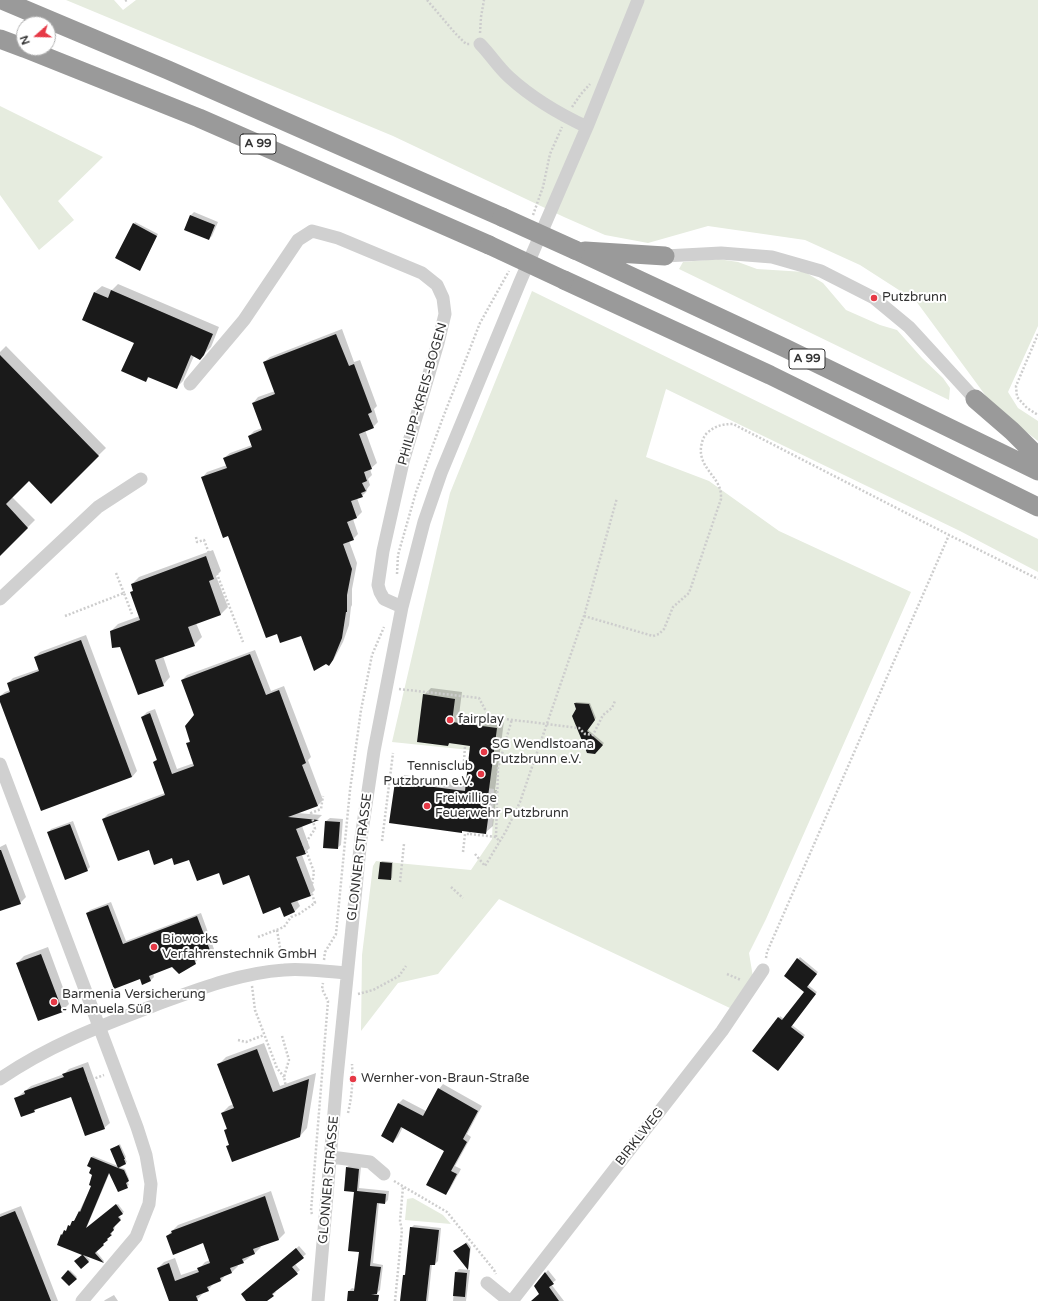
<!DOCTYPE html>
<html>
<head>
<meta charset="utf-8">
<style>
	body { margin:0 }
	#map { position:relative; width:1038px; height:1301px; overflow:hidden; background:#fff; font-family:"Varela Round",sans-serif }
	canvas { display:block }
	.north { position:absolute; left:16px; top:16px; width:40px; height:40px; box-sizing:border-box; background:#fff; border:1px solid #adadad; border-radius:50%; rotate:250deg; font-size:11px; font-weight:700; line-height:16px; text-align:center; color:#333 }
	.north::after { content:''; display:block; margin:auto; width:14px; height:18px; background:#e63946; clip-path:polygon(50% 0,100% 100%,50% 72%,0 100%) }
</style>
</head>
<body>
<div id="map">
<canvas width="1038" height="1301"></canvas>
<div class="north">N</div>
</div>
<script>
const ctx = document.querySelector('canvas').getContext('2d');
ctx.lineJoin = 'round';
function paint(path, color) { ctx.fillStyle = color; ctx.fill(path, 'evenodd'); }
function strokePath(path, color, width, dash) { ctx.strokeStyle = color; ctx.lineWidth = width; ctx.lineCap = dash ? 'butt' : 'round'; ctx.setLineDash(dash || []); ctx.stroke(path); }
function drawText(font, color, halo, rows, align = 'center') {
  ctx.font = font + ' "Varela Round",sans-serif'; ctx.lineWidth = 4; ctx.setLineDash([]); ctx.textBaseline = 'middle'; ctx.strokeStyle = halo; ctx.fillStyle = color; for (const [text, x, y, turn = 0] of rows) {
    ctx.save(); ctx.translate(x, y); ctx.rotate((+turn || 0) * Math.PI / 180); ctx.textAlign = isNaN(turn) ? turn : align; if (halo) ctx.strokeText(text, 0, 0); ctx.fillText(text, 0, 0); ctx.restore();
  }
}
paint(new Path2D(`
	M66,0h48l9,10 13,-10h902v326l-30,66 10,16 20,13v20l-44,-34 -78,-106 -56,-36 -55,-25 -97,-14 -60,17 -43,-8 -41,-18 -171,-81z
	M0,106l103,51 -45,44 16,19 -35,30 -39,-55z
	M718,259l20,3 19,7 48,3 18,11 23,27 34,15 17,5 25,28 21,20 7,10 -1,12 -270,-131 4,-7z
	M532,291l506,248v33l-78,-41 -294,-142 -20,68 63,24 70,50 132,61 -145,327 -17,34 4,24 -21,32 -233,-110 -61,75 -40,9 -37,48 1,-76 11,-89 3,-5 95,9 21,-31 2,-50 -29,-4 5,-35 -78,-8 58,-249z
	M413,1198l30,17 8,9 -46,-4 2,-21z`), '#e6ecdf');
paint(new Path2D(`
	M194,212l24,10 -6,14 -3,3 -18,-24z
	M135,222l23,12 -17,34 -25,-11z
	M118,284l101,43 -8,20 -11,11 -6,-2 -11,25 -7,7 -26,-12 -4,5 -11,-39 -40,-50 7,-6 10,4z
	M342,329l12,33 6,-2 17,46 -3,3 4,13 -5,5 -8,3 12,33 -7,6 2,6 -4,4 2,6 -3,4v2l-5,5 -5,2 5,14 -5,5 -4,2 5,15 -5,5 -4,2 8,22 -5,26v16l-1,2 -2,18 -6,17 -9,17 -5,6 -28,-31 -72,-99 -27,-57 5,-6 20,-7 -3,-7 6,-5 22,-8 -3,-9 5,-5 8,-3 -9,-25 5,-6 17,-6 -11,-29 6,-5z
	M6,346l100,102 -55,54 -22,-22 -17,17 23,23 -31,31 -4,-4v-195z
	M213,550l8,21 -5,5 12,31 -7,7 -25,9 6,14 -8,8 -31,11 7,21 -7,8 -42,-39 -10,-15 7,-7 22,-8 -9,-23 3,-3 -2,-6 7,-7z
	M86,635l51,136 -5,6 -132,-78v-3l5,-4 5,-2 -2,-7 5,-5 26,-9 -4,-12 5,-5z
	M255,650l16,41 13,-5 27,71 -3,3 15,40 -5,5 -21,8 25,2 -4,4 -16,7 8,22 -8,7 13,35 -5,5 -13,5 3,6 -6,6 -14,-6 -31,-32 -29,-2 -30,-14 -17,-1 -24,-9 -46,-29 5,-5 57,-21 -11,-31 3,-3 -15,-42 5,-5 8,-3 22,60 17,-6 -7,-19 4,-4 4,-25 -13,-35 5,-5z
	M431,688l31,4 -3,23 45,6 -9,69h2l-4,36 -8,7 -22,-3 -1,1 -66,-49 7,-7 64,9 5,-39 -22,-2 -2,2 -24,-50z
	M576,702l14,1 6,15 -9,11 17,14 -9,10 -20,-50z
	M330,818l13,1 -2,26 -4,3 -11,-27z
	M73,821l17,46 -3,3 -39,-37 3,-4z
	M6,844l20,53 -6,6 -20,7v-63z
	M382,861l11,1 -1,16 -2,1 -9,-17z
	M111,902l15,39 75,-28 13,36 -4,3 -13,5 1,2 -3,4 -22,3 -20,7 1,4 -3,3 -8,3 -2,-5 -54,-65 3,-3z
	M48,947l21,57 -7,7 -45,-48 7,-7z
	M800,957l18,15 -10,13 9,7 -25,33 13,10 -27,35 1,-52 1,-2 4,3 21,-27 -7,-33z
	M264,1043l16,43 36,-13 -9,55 -7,8 -73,11 3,-3 -5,-14 2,-2 -5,-15 7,-7 5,-2 -15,-40 7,-7z
	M88,1062l22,61 -6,5 -33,-33 -33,13 -4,3 -19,-12 16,-13 33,-12 5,-5z
	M443,1084l39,22 -15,28 4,3 -16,29 6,3 -11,20 -5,5v-43l-42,-24 -5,10 -5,5 5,-38 5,-5 23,12 13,-22z
	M120,1144l6,13 -1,1 2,4 -8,5 6,2 4,10 -2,2 2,4 -10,6 -9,-19 -24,57 32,-25 6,8 -5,4 2,2 -7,8 1,2 -4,4 1,1 -16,18 8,10v1l-19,-7 5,5 -9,8 -5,-7 7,-7 -21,-19 2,-1 3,-5h1l5,-8 2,-1 17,-35 2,-11 -2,-17 1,-1 25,10 -7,-17z
	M350,1165l11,1 -2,22 30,3 -1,9 -3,3 -6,-1 -6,61 10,2 -3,25 -3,3h-3l-1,8h-25l1,-10 3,-3 3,1 5,-37 -5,-61 -8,-24z
	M271,1191l14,42 -6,6 -19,7 1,1 -6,6 -12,9 -6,2 1,2 -6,6 -6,2 -5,7 -7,2 -6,7 -5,2v1l-6,7 -4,1h-23l-12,-33 6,-6 11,-4 6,17 18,-6 6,-7 5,-2 -6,-18 -37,-6 11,-11z
	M21,1206l37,95h-58v-87z
	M414,1225l27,3 -3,33 -3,3h-3l-4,37h-27l3,-26 3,-2 4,-45z
	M467,1242l4,5 -3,22 -12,-19z
	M299,1246l7,8 -11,10 5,6 -25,21 1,1 -10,9h-19l-2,-10z
	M459,1269l11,1 -4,31h-13l3,-29z
	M70,1270l7,7 -8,8 -7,-7z
	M548,1270l8,10 -5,4 13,17h-31l7,-7 -5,-8z
	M114,1295l4,6h-14l1,-1z`), '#0003');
paint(new Path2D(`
	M190,215l25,10 -6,15 -25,-10z
	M133,223l24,13 -17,35 -25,-13z
	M111,290l102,44 -9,21 -4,5 -9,-5 -14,34 -29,-12 -2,5 -25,-11 13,-28 -52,-23 12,-28 14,6z
	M336,334l13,32 5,-2 18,48 -4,2 6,14 -15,6 13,35 -8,3 3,9 -5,2 4,8 -5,2 2,4 -12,4 6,17 -10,4 7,18 -11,4 9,25 -5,26v17h-1l-4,26 -9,22 -4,6 -3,-2 -12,7 -13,-35 -21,7 -3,-9 -11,4 -38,-102 -5,2 -22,-61 26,-9 -4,-10 29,-11 -4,-11 14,-6 -10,-27 23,-9 -12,-32z
	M0,355l99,101 -48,48 -22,-23 -23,23 22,24 -28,28z
	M206,556l8,23 -5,2 12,34 -33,12 7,19 -40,14 9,26 -26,9 -18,-48 -8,1 -2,-17 30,-11 -10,-28 3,-1 -2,-7z
	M81,640l51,137 -91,34 -41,-109v-6l10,-4 -3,-9 32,-12 -5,-14z
	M250,654l16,41 13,-5 27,73 -4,2 16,41 -30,11 31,3 -23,9 10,25 -10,3 15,39 -20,7 4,9 -11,5 -4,-10 -17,7 -14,-39 -26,10 -4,-12 -22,8 -8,-21 -15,5 -2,-7 -18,7 -5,-15 -31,11 -16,-42 63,-24 -12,-33 4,-2 -16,-43 9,-4 22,61 22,-8 -8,-23 4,-1 -5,-16 9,-11 -13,-35z
	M423,694l32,5 -3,23 45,6 -9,69h3l-5,37 -24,-3v2l-73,-10 6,-41 70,9 5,-45 -21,-3 -1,3 -31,-4z
	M574,703l15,1 6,16 -8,11 16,14 -8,9 -8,-1 -15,-37 4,-7z
	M325,821l15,1 -2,27 -15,-1z
	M70,824l18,47 -23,9 -18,-48z
	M0,850h1l20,54 -21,7z
	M380,862l12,1 -1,17 -13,-1z
	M108,905l15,39 74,-28 14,37 -17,6 2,5 -17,10 -7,-7 -23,9 2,5 -9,4 -2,-6 -26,10 -28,-76z
	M41,954l22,58 -25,9 -22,-58z
	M797,958l20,16 -10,13 9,7 -25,33 13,10 -26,34 -26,-20 26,-34 4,3 22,-28 -20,-16z
	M257,1049l16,43 36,-13 -9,58 -68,25 -6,-16 3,-1 -5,-15 3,-1 -6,-16 13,-5 -17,-44z
	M83,1067l22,62 -20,7 -14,-39 -37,13 1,2 -14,5 -7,-19 11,-4 -1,-3 40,-14 -2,-3z
	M438,1088l40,23 -15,28 4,3 -16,29 6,3 -11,21 -20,-10 18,-34 -43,-24 -8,16 -12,-7 17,-33 25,13z
	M119,1145l6,14h-1l2,5 -8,4 6,2 5,11 -3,2 2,5 -10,4 -9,-19 -23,55 30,-24 7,10 -5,3 3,3 -8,8 1,2 -4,4 2,1 -5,4 1,1 -5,4 1,1 -9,8 9,10 -21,-8 6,7 -8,7 -7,-8 8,-6 -25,-10 4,-11 1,1 2,-5 2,1 2,-6 2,1 2,-5h2l5,-10 1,1 11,-26 -2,-1 3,-10 -3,-2 2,-5 -4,-2 4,-9 27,11 -8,-19z
	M346,1167l13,2 -2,22 29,3 -1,10 -8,-1 -7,63 11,1 -4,27h-6l8,1 -1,6h-31l1,-10h6l5,-39 -11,-1 6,-59 -10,-1z
	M265,1196l14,44 -26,9 2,5 -13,5 2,4 -14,5 2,5 -12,5 1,3 -14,6 2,4 -13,5 2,5h-29l-12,-33 12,-5 6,18 24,-9 -2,-4 13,-5 -7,-20 -30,12 -7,-19 6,-3 -1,-2z
	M15,1211l6,14 30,76h-51v-84z
	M410,1227l29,3 -4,35h-5l-4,36h-26l3,-26h2z
	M466,1243l4,6 -2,21 -15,-19z
	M296,1248l8,10 -12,9 6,7 -26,20 2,2 -7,5h-21l-5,-7z
	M68,1270l9,9 -8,7 -8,-8z
	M455,1272l12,1 -2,24 -12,-1z
	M545,1272l9,12 -5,3 10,14h-28l8,-7 -5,-8z`), '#1a1a1a');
strokePath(new Path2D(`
	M427,0l28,33 11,11h4
	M125,1l2,-1
	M480,33l1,-16 3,-17
	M572,107l9,-13 9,-10
	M533,215l10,-28 7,-33 12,-27
	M1038,334l-22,52 1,11 10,11 11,7
	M196,537l1,5 7,-2 39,102
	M116,573l8,20
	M397,574l1,-19 18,-63 26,-72 38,-97 29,-52
	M65,616l59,-23 8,21
	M584,616l69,20 6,-2 5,-5 9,-22 16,-14 32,-94c0,-3 0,-7 -1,-10 -5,-15 -21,-23 -19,-42 1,-5 2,-10 6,-14 8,-7 15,-9 26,-9l216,111
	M399,689l80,9 10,19 90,11 6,6 8,1 10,-20 9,-7 3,-7
	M468,724v-1l21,-6
	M464,761l1,-15
	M470,834l26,3 4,5
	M496,837l2,-69 14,-49
	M382,841l11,-88
	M463,852l2,-18h5v-2
	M475,854l10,12 21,-35 14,-29 64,-186 33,-118
	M400,882l4,-38
	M451,887l12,11
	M277,930l5,29
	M258,937l26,-10 7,-10 8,-3 16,-11 -4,-12 3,-19 -10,-27 11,-16 -4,-16 10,-4 2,-13
	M766,958l1,-6 182,-417 89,44
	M324,960l1,-8 11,-18 14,-144 11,-80 11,-55 12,-28
	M727,974l14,6
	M252,986l3,24 22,58 7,9
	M358,994l15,-4 26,-14 7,-10
	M282,1036l7,24 -5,17 2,10
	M238,1040l8,2 18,-7
	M88,1081l16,-6
	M348,1113c4,-17 5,-32 4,-49
	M394,1181l53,31 47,58 2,4
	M312,1214l-1,-3 17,-210 -6,-12 1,-6
	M395,1301l7,-71 -2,-9 3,-34`), '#cdcdcd', 2.5, [2, 2]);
strokePath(new Path2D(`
	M480,44c10,10 18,23 29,33 23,21 50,37 78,50
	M665,256l56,-3 51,4 49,14 53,27 35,29 66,72
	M190,384l54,-64 54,-80 14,-9 26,7 84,35 15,12 6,13 2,16 -7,29 -35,119 -20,89 -5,34 2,7 4,7 18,8
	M0,599l98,-92 43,-28
	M0,764l137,363 9,28 5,29 -2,20 -13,33 -54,64
	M0,1079c49,-34 103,-54 158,-75 41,-15 82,-31 126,-34 21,-2 42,2 63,3
	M331,1157l39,5 14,12
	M487,1283l22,18
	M318,1301l19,-224 24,-239 13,-87 28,-144 22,-85 17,-49 79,-191 67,-155 51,-127
	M512,1301l210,-270 41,-61`), '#d0d0d0', 13);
strokePath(new Path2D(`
	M2,0l166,70 334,147
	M0,39l24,9
	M24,48l175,70 290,127
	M575,250l210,98 253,123
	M585,251l80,5
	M564,280l206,95 268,132
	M975,399l37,32 26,26`), '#9a9a9a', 19);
strokePath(new Path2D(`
	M502,217l73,33
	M489,245l75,35`), '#9a9a9a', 19);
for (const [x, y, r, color] of [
	[874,298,4,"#e63946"],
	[450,720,4,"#e63946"],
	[484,752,4,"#e63946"],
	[481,774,4,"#e63946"],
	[427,806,4,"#e63946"],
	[154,947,4,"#e63946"],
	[54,1002,4,"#e63946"],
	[353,1079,4,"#e63946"]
]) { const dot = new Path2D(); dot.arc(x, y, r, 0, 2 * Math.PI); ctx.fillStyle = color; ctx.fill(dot); strokePath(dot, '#fff', 1.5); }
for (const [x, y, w] of [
	[258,144,36],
	[807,359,36]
]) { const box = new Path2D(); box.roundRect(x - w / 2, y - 10, w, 20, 3); ctx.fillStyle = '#fff'; ctx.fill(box); strokePath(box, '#333', 1); }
drawText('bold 12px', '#333', null, [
	["A 99",258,144],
	["A 99",807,359]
]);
drawText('13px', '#333', '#fff', [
	["Putzbrunn",882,298],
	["fairplay",458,720],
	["SG Wendlstoana",492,745],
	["Putzbrunn e.V.",492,760],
	["Tennisclub",473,767,"right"],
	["Putzbrunn e.V.",473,782,"right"],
	["Freiwillige",435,799],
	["Feuerwehr Putzbrunn",435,814],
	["Bioworks",162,940],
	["Verfahrenstechnik GmbH",162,955],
	["Barmenia Versicherung",62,995],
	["- Manuela Süß",62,1010],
	["Wernher-von-Braun-Straße",361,1079]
], 'left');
drawText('13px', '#333', '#fff', [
	["PHILIPP-KREIS-BOGEN",423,394,-74],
	["GLONNER STRASSE",360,857,-83],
	["BIRKLWEG",640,1137,-52],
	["GLONNER STRASSE",329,1180,-85]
]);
</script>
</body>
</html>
